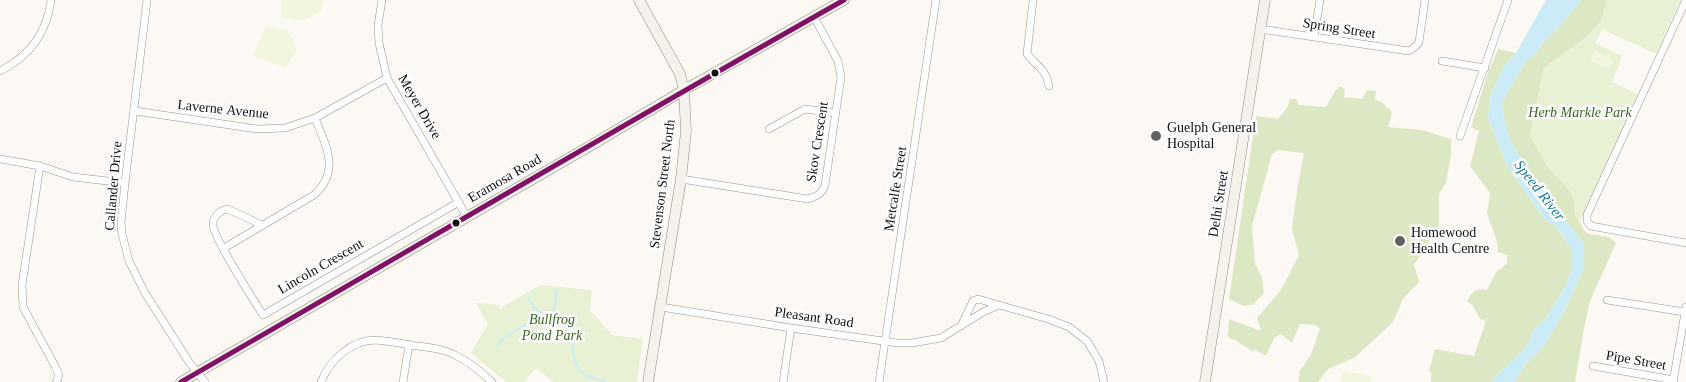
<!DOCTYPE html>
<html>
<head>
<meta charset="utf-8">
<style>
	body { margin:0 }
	canvas { display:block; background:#fcf9f5 }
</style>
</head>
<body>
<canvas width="1686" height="382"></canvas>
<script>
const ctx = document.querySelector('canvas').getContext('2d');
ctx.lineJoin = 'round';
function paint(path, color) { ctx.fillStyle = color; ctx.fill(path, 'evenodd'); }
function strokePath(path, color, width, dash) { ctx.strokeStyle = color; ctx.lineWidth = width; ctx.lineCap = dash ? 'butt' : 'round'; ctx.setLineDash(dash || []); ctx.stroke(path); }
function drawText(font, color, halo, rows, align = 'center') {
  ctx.font = font + ' Georgia,serif'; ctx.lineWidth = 5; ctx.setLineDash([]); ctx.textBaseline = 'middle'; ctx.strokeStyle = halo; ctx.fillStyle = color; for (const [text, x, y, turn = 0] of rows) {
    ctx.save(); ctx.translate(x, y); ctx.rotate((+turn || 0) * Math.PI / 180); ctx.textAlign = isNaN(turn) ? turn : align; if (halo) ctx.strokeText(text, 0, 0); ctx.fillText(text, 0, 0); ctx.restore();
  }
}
paint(new Path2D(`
	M1607,0h74l-25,54 -54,-25 -7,14 27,13 -10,26 26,12 -58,128 -5,-8 -1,-15 -3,-7 -25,-27 -16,-30 14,-67c14,-11 51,-33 58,-49 3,-5 3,-13 5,-19z
	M540,285l52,5 -2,22 3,1 19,22 31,4 -6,43h-84l-17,-14 -12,14h-18l-35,-29 17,-29 -12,-21 24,2 -1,4z`), '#e9f1d5');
paint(new Path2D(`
	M1581,0h26l-5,19 -4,6 -13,13 -41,30 -14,67 16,30 25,27 3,7 1,15 10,18 5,2 19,3 7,6 -26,58 -5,22 -10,59h-61l11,-17 18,-18 21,-35 20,-45v-23l-54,-71 -20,-33 -6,-22 -2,-16 24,-41 9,-7 10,-14 11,-10z
	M1498,49l18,4 -11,11 -15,33 -2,21 19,48 35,50 15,12 14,21v22l-6,16 -19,31 -13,12 -5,15 -38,37h-59v-8l-2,-3 6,-22 39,7 12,-35 -6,-2 -7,-13 -6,-5c5,-9 9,-14 20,-11l9,-18 11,-9v-8l-9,-3 -1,-10 -10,-29 3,-20 -20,-27 9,-35 -8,-4 15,-49z
	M1341,86l4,4 -1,7 18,2 5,-9 9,1 -1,9 7,2 10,10 -4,15 34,3 29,9v16l-5,28 -7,11v32l-25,39 5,17 -16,17 -10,23 -39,36 -26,11 -10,13h-20l2,-11 11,-17 9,-25 -4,-4 -16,-1 -8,19 -11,-9 -7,4 -8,18 -10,-6 -4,1 -17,-11 -7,-3 1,-18 32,12 -4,-13 24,-28 18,-35 -7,-26 5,-39 7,-37 -25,-3 -7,4 -20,72 3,38 7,13 2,16 -10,11 -10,2 -15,-7 27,-183 22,3 9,-11 3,-9h6l3,6 27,2 9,-16z`), '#dbe8c3');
paint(new Path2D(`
	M282,0h41l-2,11 -18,10 -22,-3z
	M267,25l20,5 10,19 -11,19 -32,-12 -1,-3z
	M1595,50l19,10 -4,9 -20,-9z
	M1345,371l23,4 4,5v2h-32l2,-9z`), '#f2f5df');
paint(new Path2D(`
	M1546,0h35l-25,30 -11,10 -10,14 -9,7 -24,41 2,16 6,22 20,33 54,71v23l-20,45 -21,35 -18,18 -11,17h-24l38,-37 5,-15 13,-12 19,-31 6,-16v-22l-14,-21 -15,-12 -35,-50 -19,-48 2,-21 15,-33 11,-11z`), '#cbecf6');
strokePath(new Path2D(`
	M528,298c11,21 23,14 36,27 15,14 3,36 20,49 7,4 15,5 22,8
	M550,316l4,-7 3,-19
	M497,346c12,-17 29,-15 41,-34`), '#cbecf6', 2);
const street = new Path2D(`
	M147,0l-22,183 -4,40 1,11 7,27 16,32 44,69 16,20
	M382,0l-4,25 1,18 8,35 80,139
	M1033,0l-6,54c11,14 18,13 22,32
	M1686,0l-99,215v6l4,5 95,17
	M1260,29l149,22 7,-5 3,-4 6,-42
	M1314,37l6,-37
	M1442,61l43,7
	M0,71c30,-15 47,-38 51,-71
	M135,111l122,18 28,-1 30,-10 72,-40
	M769,129l36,-20 31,4
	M1460,136l48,-136
	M0,159l40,7 33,11 52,6
	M40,166l-18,119 1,22 32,59 4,9 -3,7
	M681,179l127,20c9,-3 14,-5 17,-14l16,-108 -3,-16 -24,-44
	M262,225l-34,-16c-7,1 -15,7 -15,15 -1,11 41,77 50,91l196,-113
	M224,248l90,-53c27,-24 12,-49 1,-77
	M1607,300l78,12
	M661,307l130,21 106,15h15l29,-5 42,-26 14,-6
	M961,326l12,-25 5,-2 70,20 21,8 18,14 12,20 5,21
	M1593,366l81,14
	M321,382c9,-22 30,-42 55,-42 11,1 23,3 34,5 15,2 32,3 45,10 15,7 26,17 37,27
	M403,382l6,-38
	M783,382l8,-54
	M879,382l57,-382
	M1673,382l13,-75`);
const secondary = new Path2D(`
	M639,0l41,74 4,16 2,41 -5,48 -33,203
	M181,382l409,-236 94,-56 160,-90
	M1205,382l60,-382`);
strokePath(street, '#969493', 8);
strokePath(secondary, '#8c8b89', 11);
strokePath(street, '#fffefe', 7);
strokePath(secondary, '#f5f2eb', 10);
strokePath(new Path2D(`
	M181,382c221,-127 441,-257 663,-382`), '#811167', 5);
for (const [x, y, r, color] of [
	[715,73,4.5,"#0f0f0f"],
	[1156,136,6,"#626160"],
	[456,223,4.5,"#0f0f0f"],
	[1400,241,6,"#626160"]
]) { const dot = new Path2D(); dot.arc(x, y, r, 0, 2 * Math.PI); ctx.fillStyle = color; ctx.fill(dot); strokePath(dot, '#fff', 2); }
drawText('14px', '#0f0f0f', '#fff', [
	["Spring Street",1339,29,9],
	["Meyer Drive",419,107,60],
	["Laverne Avenue",223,110,6],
	["Skov Crescent",818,142,-81],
	["Eramosa Road",505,179,-30],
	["Stevenson Street North",663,184,-83],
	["Callander Drive",114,186,-85],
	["Metcalfe Street",896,189,-81],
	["Delhi Street",1219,204,-81],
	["Lincoln Crescent",321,267,-30],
	["Pleasant Road",814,318,8],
	["Pipe Street",1636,361,10]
]);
drawText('italic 14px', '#38681f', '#fff', [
	["Herb Markle Park",1580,113],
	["Bullfrog",552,320],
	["Pond Park",552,336]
]);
drawText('14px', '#0f0f0f', '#fff', [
	["Guelph General",1167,128],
	["Hospital",1167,144],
	["Homewood",1411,233],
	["Health Centre",1411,249]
], 'left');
drawText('italic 15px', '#1879a2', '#fff', [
	["Speed River",1539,191,52]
]);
</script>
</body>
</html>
